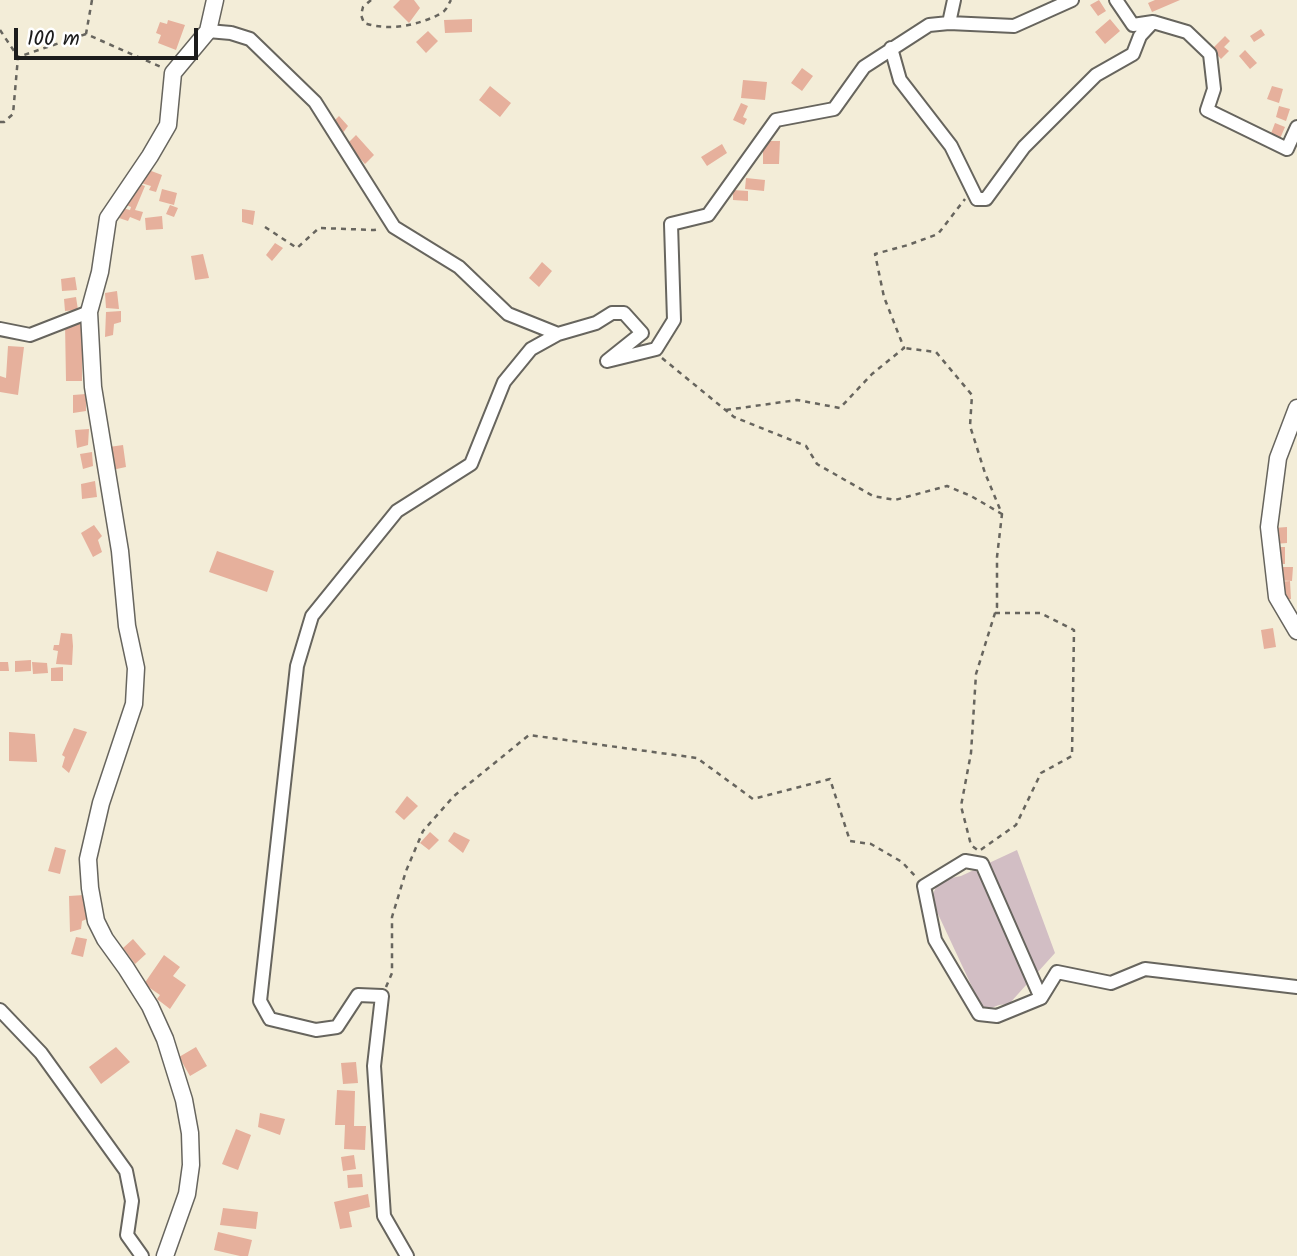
<!DOCTYPE html>
<html>
<head>
<meta charset="utf-8">
<style>
	body { margin:0 }
	#map { position:relative; width:1297px; height:1256px; overflow:hidden; background:#f3edd8; font-family:Kalam,sans-serif }
	canvas { display:block }
	.scale { position:absolute; left:14px; top:28px; width:184px; height:32px; box-sizing:border-box; border:4px solid #1c1c1c; border-top:0; padding-left:9px; font-size:21px; line-height:24px; white-space:nowrap; color:#1c1c1c; -webkit-text-stroke:5px #fff; paint-order:stroke }
</style>
</head>
<body>
<div id="map">
<canvas width="1297" height="1256"></canvas>
<div class="scale">100 m</div>
</div>
<script>
const ctx = document.querySelector('canvas').getContext('2d');
ctx.lineJoin = 'round';
function paint(path, color) { ctx.fillStyle = color; ctx.fill(path, 'evenodd'); }
function strokePath(path, color, width, dash) { ctx.strokeStyle = color; ctx.lineWidth = width; ctx.lineCap = dash ? 'butt' : 'round'; ctx.setLineDash(dash || []); ctx.stroke(path); }
paint(new Path2D(`
	M1017,850l38,103 -46,51 -10,1 -13,5 -6,-6 -49,-105 5,-12 10,-8 15,-3z`), '#d2bec4');
paint(new Path2D(`
	M400,0h14l6,8 -11,15 -16,-16z
	M1099,0l7,11 -8,5 -8,-11z
	M1155,0h25l-28,12 -4,-9z
	M472,19v13l-27,1 -1,-13z
	M1110,19l10,12 -15,13 -10,-12z
	M168,20l17,5 -9,25 -18,-7 3,-8 -5,-2 4,-11 7,2z
	M1261,29l4,6 -11,7 -4,-6z
	M428,31l10,10 -12,12 -10,-11z
	M1225,36l5,5 -6,6 5,4 -8,8 -9,-10z
	M1245,50l12,13 -7,6 -11,-13z
	M802,68l11,8 -11,15 -11,-8z
	M743,80l24,2 -2,18 -24,-2z
	M490,86l21,17 -11,14 -21,-17z
	M1272,86l11,3 -4,14 -12,-4z
	M741,103l7,3 -5,11 4,2 -3,6 -11,-5z
	M1279,106l11,3 -4,12 -10,-4z
	M339,116l9,10 -6,8 -9,-12z
	M1275,123l10,4 -6,14 -9,-5z
	M356,135l18,20 -9,9 -18,-20z
	M763,141h17l-1,23h-16z
	M722,144l5,9 -20,13 -6,-9z
	M146,169l16,6 -6,17 -7,-2 2,-4 -10,-3z
	M746,178l19,2 -1,11 -19,-2z
	M134,182l11,4 -10,24 8,2 -3,9 -10,-4 -2,4 -9,-3 3,-10 8,2 1,-3 -7,-3z
	M162,189l15,4 -3,12 -15,-4z
	M733,190l15,1v10l-15,-1z
	M170,205l8,3 -4,9 -8,-3z
	M242,209l13,2 -2,14 -11,-3z
	M162,216l1,13 -17,1 -1,-12z
	M275,243l8,5 -11,13 -6,-6z
	M203,254l6,24 -14,2 -4,-24z
	M542,262l10,9 -13,16 -10,-9z
	M75,277l2,13 -15,1 -1,-12z
	M117,291l2,18 -13,-1 -1,-15z
	M76,297l2,13 -13,1 -1,-12z
	M121,311v11l-7,2 -1,11 -8,2 1,-25z
	M82,318v63h-16l-1,-58z
	M8,346l16,1 -6,48 -18,-3v-16l6,2z
	M86,394v17l-13,2v-18z
	M89,429l-1,16 -11,3 -2,-18z
	M123,445l3,22 -14,3 -3,-23z
	M92,452l1,14 -10,3 -3,-15z
	M95,481l2,16 -15,2 -1,-15z
	M94,525l8,11 -4,4 4,12 -9,5 -12,-24z
	M1287,527v16l-13,1v-16z
	M1274,547h11v17h-12z
	M217,551l57,20 -7,21 -58,-20z
	M1276,567h17l-1,14 -17,-1z
	M1290,581l1,18 -12,1 -1,-18z
	M1273,628l3,19 -12,2 -3,-19z
	M61,633l11,1 1,12 -1,19 -16,-1 2,-13 -5,-1 1,-5h5z
	M31,660v11l-16,1v-11z
	M0,662h8l1,9h-9z
	M32,662l15,1 1,10 -15,1z
	M63,667v14h-12v-13z
	M74,728l13,4 -18,41 -7,-6 3,-10 -3,-2z
	M9,732l26,2 2,28 -28,-1z
	M407,796l11,10 -14,14 -9,-8z
	M430,832l9,8 -10,10 -9,-7z
	M454,832l16,8 -7,13 -15,-12z
	M55,847l11,3 -6,24 -12,-3z
	M84,895l3,24 -5,2 -1,8 -11,3 -1,-36z
	M76,937l11,2 -4,18 -12,-3z
	M133,939l13,15 -11,10 -12,-16z
	M164,955l16,12 -7,9 13,9 -16,24 -13,-10 3,-4 -16,-11z
	M116,1047l14,15 -29,22 -12,-17z
	M196,1047l11,19 -17,10 -11,-19z
	M356,1062l2,21 -15,1 -2,-21z
	M337,1090l18,1 -1,35h12l-1,24 -21,-1 1,-24h-10z
	M260,1113l25,6 -5,16 -22,-8z
	M236,1129l15,6 -13,35 -16,-6z
	M354,1155l2,14 -13,2 -2,-14z
	M362,1174l1,13 -15,1 -1,-13z
	M368,1194l2,13 -21,5 3,15 -12,2 -6,-27z
	M223,1208l35,4 -2,17 -36,-4z
	M218,1232l34,8 -4,16h-8l-26,-6z`), '#e6b09c');
const minor = new Path2D(`
	M1116,0l17,25 20,-3 34,10 23,22 4,35 -7,21 80,39 10,-22
	M949,23l5,-23
	M208,31l23,2 19,6 65,63 79,125 65,40 49,47 50,20
	M891,48l9,32 51,66 26,53h9l38,-52 72,-72 37,-21 7,-18 13,-14
	M0,329l30,6 59,-23
	M1041,998l-59,-134 -17,-3 -41,25 11,54 44,74 18,2 44,-18 16,-26 54,11 34,-14 152,18
	M0,1010l41,43 85,118 6,30 -5,34 15,21
	M407,1256l-23,-40 -10,-150 8,-70 -24,-1 -21,32 -21,3 -46,-11 -10,-18 37,-335 15,-50 85,-105 74,-47 33,-82 27,-33 27,-15 38,-11 16,-10h12l18,20 -35,28 49,-12 18,-29 -3,-96 37,-9 68,-95 58,-11 30,-42 65,-42 20,-2 65,3 58,-26`);
const major = new Path2D(`
	M1297,408l-19,50 -9,69 8,70 20,34
	M165,1256l22,-62 4,-29 -1,-32 -6,-33 -19,-61 -15,-33 -24,-38 -21,-29 -9,-18 -6,-33 -2,-29 13,-56 33,-99 2,-36 -9,-42 -7,-75 -27,-164 -4,-75 11,-40 8,-54 42,-62 18,-31 5,-52 35,-42 7,-31`);
strokePath(minor, '#67655e', 16);
strokePath(major, '#67655e', 19);
strokePath(new Path2D(`
	M92,0l-6,34 75,33
	M371,0l-8,7 -2,8 3,8c24,8 50,3 72,-7 2,-1 8,-4 9,-6 3,-3 4,-7 6,-10
	M0,30l18,27
	M0,122h4l9,-8 5,-57 68,-23
	M265,227l32,21 22,-20 55,2 6,-1
	M662,358l72,59 72,29 11,18 56,32 22,4 52,-14 24,10 31,18 -17,-41 -15,-47 2,-31 -36,-43 -32,-4
	M726,410l71,-10 43,8 32,-34 32,-26 -20,-51 -9,-43 33,-9 30,-11 27,-35
	M995,613h45l34,17 -2,126 -31,17 -25,52 -37,26 -8,-6 -10,-39 10,-53 5,-79 19,-61 2,-6v-50l5,-43
	M386,987l6,-14v-56l14,-46 17,-40 31,-35 75,-61 168,23 56,41 77,-20 20,62 21,3 31,18 14,15`), '#67655e', 2.5, [5, 5]);
strokePath(minor, '#fff', 12);
strokePath(major, '#fff', 16);
</script>
</body>
</html>
